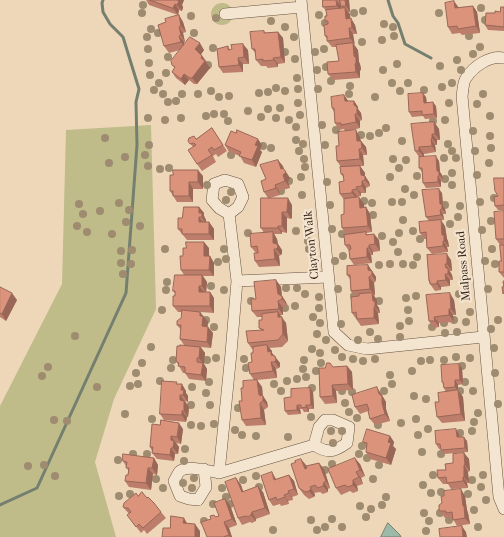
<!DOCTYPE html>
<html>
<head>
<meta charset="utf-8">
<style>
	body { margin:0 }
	canvas { display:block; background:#eed7b8 }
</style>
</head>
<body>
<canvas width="504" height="537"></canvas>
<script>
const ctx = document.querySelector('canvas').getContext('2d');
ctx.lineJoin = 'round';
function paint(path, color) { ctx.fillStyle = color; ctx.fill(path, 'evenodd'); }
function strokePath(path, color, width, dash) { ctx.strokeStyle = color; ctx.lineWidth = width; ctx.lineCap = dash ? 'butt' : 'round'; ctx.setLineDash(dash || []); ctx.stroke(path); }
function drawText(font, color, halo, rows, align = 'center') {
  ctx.font = font + ' "IM FELL French Canon",serif'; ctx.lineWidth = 4; ctx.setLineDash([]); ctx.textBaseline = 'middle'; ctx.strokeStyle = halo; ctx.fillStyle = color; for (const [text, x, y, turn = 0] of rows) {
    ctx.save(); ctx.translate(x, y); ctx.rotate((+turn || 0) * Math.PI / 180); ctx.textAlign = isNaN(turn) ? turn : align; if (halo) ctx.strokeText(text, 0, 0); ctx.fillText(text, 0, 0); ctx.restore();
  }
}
paint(new Path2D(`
	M211 14a11 11 0 1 1 22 0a11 11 0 1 1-22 0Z
	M151,125l5,184 -42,90 -19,63 21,75h-116v-131l62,-122 4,-154z`), '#bfbc8a');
const water = new Path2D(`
	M388,523l12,12 1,2h-20z`);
paint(water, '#9bbaa8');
strokePath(water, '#757f6f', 1);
strokePath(new Path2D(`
	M388,0l5,16 5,7 7,21 26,14
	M0,505l37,-17 89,-195 11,-148 -1,-43 3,-13 -16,-52 -13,-13 -7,-12 -1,-9 1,-3`), '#757f6f', 3);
const minor = new Path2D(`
	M301,0l33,332 14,13 19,4 116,-12
	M225,14l77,-7
	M504,58c-14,-3 -30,8 -38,20 -3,4 -3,13 -4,18l37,401 5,12
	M229,214l9,-7 5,-10 -5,-13 -13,-4 -11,4 -2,16 7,8 10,6 8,67
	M314,445c14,9 20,7 33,-2l2,-16 -16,-7h-8l-6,7 -5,18 -95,28 12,-120 6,-72 91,-4
	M204,469l2,18 -8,13 -9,-1 -9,-3 -6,-15c2,-3 3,-6 5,-9 8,-8 30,-1 40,1`);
strokePath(minor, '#685341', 12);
strokePath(minor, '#f4e5d1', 11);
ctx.fillStyle = '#9e8b70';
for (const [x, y] of [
	[143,5],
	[481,8],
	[363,11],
	[142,13],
	[354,13],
	[439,13],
	[319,15],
	[191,16],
	[216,18],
	[485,20],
	[271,21],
	[325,23],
	[384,24],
	[285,27],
	[393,27],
	[151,29],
	[158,33],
	[194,33],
	[394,36],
	[469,36],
	[147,37],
	[294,37],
	[382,40],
	[362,42],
	[480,47],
	[213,48],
	[148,49],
	[324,49],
	[285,52],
	[315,52],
	[473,54],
	[168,57],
	[295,59],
	[457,60],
	[149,63],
	[397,64],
	[208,65],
	[440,66],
	[326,67],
	[317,70],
	[383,70],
	[461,70],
	[166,73],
	[150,75],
	[297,78],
	[331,81],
	[159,83],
	[392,83],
	[408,83],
	[452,83],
	[350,86],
	[442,87],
	[276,88],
	[298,89],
	[318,89],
	[154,90],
	[424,90],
	[211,91],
	[285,91],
	[400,91],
	[268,92],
	[259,93],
	[163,94],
	[182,94],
	[198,94],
	[349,94],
	[483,94],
	[229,96],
	[219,97],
	[375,97],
	[176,101],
	[168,102],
	[298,103],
	[449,103],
	[477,104],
	[280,108],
	[268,109],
	[248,111],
	[214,114],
	[224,114],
	[300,115],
	[206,116],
	[490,116],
	[261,117],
	[148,118],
	[181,118],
	[276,118],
	[165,120],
	[289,120],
	[445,120],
	[228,121],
	[433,121],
	[322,125],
	[296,127],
	[386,128],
	[336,130],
	[473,131],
	[379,133],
	[361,135],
	[370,136],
	[490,136],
	[105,138],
	[296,140],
	[402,141],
	[303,144],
	[448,144],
	[149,145],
	[325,145],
	[263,146],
	[271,148],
	[491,148],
	[299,151],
	[452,151],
	[475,151],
	[145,155],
	[231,155],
	[125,157],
	[444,158],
	[456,158],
	[304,159],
	[393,159],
	[406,160],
	[109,163],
	[489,163],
	[148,166],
	[305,167],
	[169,168],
	[399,168],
	[160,169],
	[452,173],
	[477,175],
	[417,176],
	[301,177],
	[390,177],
	[445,179],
	[289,181],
	[327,182],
	[207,185],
	[452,185],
	[405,189],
	[281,191],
	[231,192],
	[302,195],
	[414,195],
	[494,198],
	[226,200],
	[364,201],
	[392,202],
	[402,202],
	[480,202],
	[119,203],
	[372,203],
	[79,204],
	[330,205],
	[445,205],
	[460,206],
	[129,210],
	[100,211],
	[83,214],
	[373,215],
	[458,217],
	[403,220],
	[491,221],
	[126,222],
	[450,224],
	[77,226],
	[140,226],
	[332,229],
	[482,230],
	[296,231],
	[413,231],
	[87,232],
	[248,233],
	[399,233],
	[112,234],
	[342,234],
	[382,236],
	[420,239],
	[308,241],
	[393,242],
	[462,242],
	[165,249],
	[224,249],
	[309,249],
	[492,249],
	[132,250],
	[121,251],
	[398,252],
	[343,256],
	[417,257],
	[226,259],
	[335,261],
	[485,261],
	[218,262],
	[121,263],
	[131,264],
	[390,264],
	[403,264],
	[495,264],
	[379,265],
	[413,265],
	[123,274],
	[464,279],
	[167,282],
	[211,286],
	[286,288],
	[297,288],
	[338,289],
	[488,289],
	[166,290],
	[224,290],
	[305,294],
	[459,294],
	[354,296],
	[416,296],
	[319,297],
	[406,298],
	[251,301],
	[379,301],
	[295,306],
	[285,308],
	[319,308],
	[162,310],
	[408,310],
	[470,312],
	[313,317],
	[206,320],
	[454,320],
	[498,320],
	[409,321],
	[466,322],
	[320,323],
	[444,323],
	[341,324],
	[400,326],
	[214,327],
	[432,327],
	[491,329],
	[370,332],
	[457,332],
	[445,333],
	[317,334],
	[75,336],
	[400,337],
	[378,339],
	[326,340],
	[358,340],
	[151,347],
	[494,348],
	[312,349],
	[335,350],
	[320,353],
	[342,357],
	[456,357],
	[216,358],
	[470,358],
	[244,359],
	[353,359],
	[375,359],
	[173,360],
	[207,360],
	[304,360],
	[430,360],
	[444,360],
	[363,361],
	[421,361],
	[142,363],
	[321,363],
	[462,366],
	[48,367],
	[171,368],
	[246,368],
	[303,369],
	[316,371],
	[412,371],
	[136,373],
	[495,373],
	[390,375],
	[42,376],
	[306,377],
	[297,379],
	[160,381],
	[287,381],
	[209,382],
	[465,382],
	[138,384],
	[274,384],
	[392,384],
	[130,386],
	[97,387],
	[192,387],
	[312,388],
	[281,391],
	[342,391],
	[384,391],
	[460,391],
	[473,391],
	[352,392],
	[206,393],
	[414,396],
	[426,399],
	[345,403],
	[498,404],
	[191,405],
	[210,405],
	[238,408],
	[349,412],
	[478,413],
	[125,414],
	[311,417],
	[357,418],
	[152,419],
	[416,419],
	[54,420],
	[67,421],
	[474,422],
	[401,423],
	[214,424],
	[191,425],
	[378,425],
	[201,426],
	[428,429],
	[235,430],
	[331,431],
	[342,431],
	[472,431],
	[460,433],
	[242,435],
	[418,435],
	[256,436],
	[288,437],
	[333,443],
	[362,446],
	[185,449],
	[422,452],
	[133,454],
	[147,454],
	[359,454],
	[441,454],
	[367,458],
	[118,460],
	[184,461],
	[332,464],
	[44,465],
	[379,465],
	[28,466],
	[325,470],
	[433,475],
	[483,475],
	[55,476],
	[256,476],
	[194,478],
	[156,479],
	[373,479],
	[243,480],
	[472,480],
	[183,483],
	[423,485],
	[259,487],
	[481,487],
	[163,488],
	[192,488],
	[222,488],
	[441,492],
	[431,493],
	[130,494],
	[468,494],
	[119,496],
	[226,497],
	[386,497],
	[486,500],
	[213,504],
	[230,504],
	[382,505],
	[360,506],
	[371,509],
	[474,510],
	[424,513],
	[440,513],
	[366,517],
	[332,519],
	[311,520],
	[449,520],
	[204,521],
	[429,521],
	[325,527],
	[342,527],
	[478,527],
	[273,530],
	[317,530],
	[426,531]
]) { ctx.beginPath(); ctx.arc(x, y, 4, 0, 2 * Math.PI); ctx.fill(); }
paint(new Path2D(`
	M146,0h38l-2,5 1,2 -1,4 -3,-1 -1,5 -29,-10z
	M323,0h26l1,12h-2l2,2v5l5,6 2,9h-4l1,11 4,5 1,12 1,2 1,5 -1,2v7l-27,2 -5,-6 11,-13 -2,-14h-5l-5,-6v-2l-2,-3 2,-12 -2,-3 2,-5 -1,-5 -3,-4z
	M473,6l4,6 3,21 -18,2 -2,-2 -8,1 -4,-7 11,-19z
	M504,7v24l-16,-1 -3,-5 10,-12 5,-1z
	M179,15l4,7 3,10 -3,1 2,9h-1v2l20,6 -3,4 6,8 -1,1 4,5 -13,16h-3l-5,-4 -4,5 -9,-7 -4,-6 3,-4 -3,-3 8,-15 -11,3 -5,-7 2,-24z
	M264,31l2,2 12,-1 5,6 2,25 -7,1v3l-10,1 -2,-2h-5l-5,-6v-6l-4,-5z
	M228,46l2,4h18l1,14h-6v8l-20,1 -4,-6z
	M344,95l4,6h6l4,6v2l3,4 1,7 -2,1v7l-11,3 11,6 1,4 5,6 1,8h-4l1,11h-4l5,7v3l4,6 1,4 -4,2v5h-5v3h-4v2l7,6v3h2l4,7 2,18 -6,1 2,2 6,-1 5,6 1,11 -7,1v3h-2l1,8 -18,2 -4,-6 -1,-8 -4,-6 1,-11 -4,-6 2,-14v-14l-4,-6 4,-13v-3l-3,-4v-7l-4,-6 2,-15 6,-15 -1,-2 -5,1 -4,-7 -1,-11 -2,-4z
	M426,97l1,6 9,3 1,12 -12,1 -2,-3 -11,1 -3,-5z
	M434,122l5,7 1,11h-3v5h-2l1,7 -12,2v3l15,4 1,11 2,3 1,5 -2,1v6l-15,1 -3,-5 -1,-11 -3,-4v-11l-4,-6z
	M212,128l15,23 -9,6 -2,-3 -3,2 3,6 -14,9 -5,-7 -4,-17 -5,-6 8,-2z
	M225,145h37l-2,5 2,2 -6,15 -12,-4 -4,-7 -11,-4z
	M278,160l12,18 -2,4 2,6 -11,3 1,4 -10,3 22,7v12l-1,2 -4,-1v15l-5,-1v2h-8l3,5 1,5 4,6v3l-1,2 -2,1 1,10 -21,1 -4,-6 1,-8 -5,-6 13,-14 -3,-5 7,-30 -4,-6 2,-13z
	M203,176v13h-10v13h-16l-7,-11z
	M504,178v32h-6l-3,-4z
	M442,193l1,13 2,3 1,5h-3l1,6 -15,1 -3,-4z
	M199,207l5,6v3l2,4v2h3l5,7v11h-27l-9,-11 4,-11z
	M504,211v67l-5,-6 2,-11 -1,-16 -4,-6z
	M445,226l2,13 1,2 1,6h-2l1,5 -16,2 -5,-6 -1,-9h-2l-4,-6z
	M209,248v8h1l4,7v13h-11l4,6 -1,10h4l4,6v15l-14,-1 8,10 -1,5h1l5,6 -2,15 -10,-1 4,6 -1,11 3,5 -1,12 -17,-2 -4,-6h-2l-7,-12 4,-15 4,-1 -4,-6 1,-9 -4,-5 4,-7 1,-6h-4l-5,-6 2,-13 -2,-2 11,-16 -3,-5 2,-14z
	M427,255l24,5 1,11h-2l2,4 1,5h-3v6l-9,1v3l-6,1 -5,-7 -1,-3z
	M368,265l8,12v4l-2,2 1,12 -1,1 3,4v5l2,3 1,5h-2l1,11 -18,2 -9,-13 3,-17 -4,-5 -1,-12 -3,-4z
	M276,280l5,7 1,9 4,6 1,3 -4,3v7h-3l6,8 2,18 -6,6 -13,1 3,3v2l8,10v3l-1,2 -3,1 1,9 -20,2 5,7 1,9 4,6 1,5 -4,3 2,15 -20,1 -4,-6v-19l1,-13 11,-8 -4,-6 3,-21v-4h-1l-4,-6 13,-13 -2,-2 3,-8v-3h-5l-5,-6 4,-12z
	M0,287l17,13 -11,21 -6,-4z
	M454,300l2,15h-3l1,7 -15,1v4l-5,1 -5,-7z
	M459,364l3,4 1,16 -5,1v5l5,7 2,24 -23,2 -5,-6 2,-15 7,-10 -2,-4 -1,-4 -1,-2z
	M347,366l5,6 1,18 -17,1 1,12 -12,1 -5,-7z
	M179,384l7,7v2l2,3v6l-3,-1 4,6 -1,10h-1l-1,5 -22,-2 -4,-6z
	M310,388l3,4 1,17h-5v3h-5l-2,-3h-2l1,5 -13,1 -3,-4 6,-14z
	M382,394l1,3 3,5v7l4,12 -15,4 -5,-6 -2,-8 -8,3 -5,-7z
	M183,429l-2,15 -5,-1 3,4 -1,7h-3l-1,7 -17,-2 -5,-6v-2l-2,-4z
	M459,434l1,3 7,4 1,11 -24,2 -3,-5h-2l-3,-5z
	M390,436l4,6 -1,4 3,3 -5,16 -21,-6 -4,-7v-6l-3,-4z
	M464,453l5,6 1,12 -2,1 1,11h-2l1,5 -17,1 -3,-5h-5l-5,-6 8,-8z
	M154,458l4,7 -1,10 -4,-1 -2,16 -22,-3 -4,-6 3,-6v-5l-5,-9z
	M319,463l5,6 6,19 -2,1v3l-5,2 -3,-2 -6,1 1,2 -1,2 -5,2 -5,-4 -5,-7 7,-23 1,3z
	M360,464l5,12 -4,2 2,6 -6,2 1,5 -5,2 -3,-2 -9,4 -5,-7z
	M289,475l5,6 4,14 -6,2 1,3 -5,1 1,3 -8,2 -1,-2 -7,2 -4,-6 7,-21z
	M236,478l5,7 2,7h20l7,22 -14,5v2l-4,2 -2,-1 -8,3 -4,-7z
	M138,496l9,2 14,14 5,6 -19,16 -3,-4 -3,3 -14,-18 2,-1 -6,-7z
	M465,496l2,14 1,3 2,11 -13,2 -4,-7h-3l-1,-2 -4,1 -6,-8z
	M225,499l5,6 7,20 -8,3 3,9h-25l9,-20 3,-1z`), '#bc7e6b');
paint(new Path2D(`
	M177,0h7l-2,5 1,2 -1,4 -5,-6z
	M336,0l5,6v6l-4,-6z
	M345,0h4l1,12 -4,-6z
	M454,1l5,7h-4z
	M175,4l4,6 -1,5 -5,-7z
	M473,6l4,6 3,21 -4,-7z
	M345,8l5,6 1,11 -5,-6z
	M179,15l4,7 3,10 -5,-6z
	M351,18l4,7 2,9 -5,-6z
	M179,27l4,6 2,9 -4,-7z
	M349,28l4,6 2,11 -5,-7z
	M278,32l5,6 2,25 -4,-6z
	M179,36l5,6 1,6 -4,-6z
	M200,43l4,7 -4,6 -5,-7z
	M353,43l5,7 1,12 1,2 1,5 -1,2v7l-4,-6z
	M243,44l5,6 1,14 -5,-7z
	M202,56l8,12 -13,16 -5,-6 9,-20z
	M238,58l5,6v8l-4,-7z
	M273,58l5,6v3l-4,-7z
	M184,74l5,6 -4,5 -4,-6z
	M423,93l3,4 1,10 -3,-4z
	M344,95l5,7 -4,-1z
	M354,101l4,6v2l3,4 1,7 -5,-6 -3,-9z
	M433,102l3,4 1,12 -3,-4z
	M355,114l5,7v7l-4,-6z
	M434,122l5,7 1,11 -5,-6z
	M356,130l4,7 1,10 -4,-6z
	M432,134l5,6v5l-5,-7z
	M258,139l4,6 -2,5 2,2 -6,15 -4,-7 3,-15z
	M431,139l4,6 1,7 -4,-6z
	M361,141l5,6 1,8 -5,-7z
	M419,147l5,7v3l-5,-6z
	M359,149l4,6 1,11 -4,-7z
	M436,156l3,5 1,11 2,3 1,5 -6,-9z
	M278,160l5,6 2,7 1,-1 4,6 -2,4 2,6 -5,-7z
	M360,166l5,7v3l4,6 1,4 -9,-11z
	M198,170l5,6v13l-5,-7z
	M438,176l3,5v6l-3,-5z
	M362,181l4,7v5l-4,-7z
	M189,182l4,7v13l-4,-6z
	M275,185l4,6 1,4 -4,-7z
	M356,187l5,6v3l-4,-7z
	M439,189l3,4 1,13 2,3 1,5 -4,-5 -2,-5z
	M352,190l5,6v3l-5,-6z
	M359,197l5,7 1,10 -5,-6z
	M288,198l4,7v12l-1,2 -4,-7z
	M199,207l5,6v3l2,4v4l-7,-11z
	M366,207l4,7 2,18 -4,-6z
	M440,210l3,4 1,6 -3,-5z
	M282,212l5,6v15l-5,-7z
	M199,217l5,7 -5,-2z
	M441,220l4,6 2,13 1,2 1,6 -5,-6 -2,-6z
	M209,222l5,7v11l-5,-6z
	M278,226l4,6v2l-4,-6z
	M273,232l4,7 1,5 4,6v3l-1,2 -5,-6 -3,-6z
	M374,234l5,6 1,11 -5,-7z
	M443,241l4,6 1,5 -5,-6z
	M204,242l5,6v15l-5,-7z
	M369,245l4,7v3l-4,-7z
	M367,248l4,7 1,8 -5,-6z
	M274,249l5,7 1,10 -5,-7z
	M447,254l4,6 1,11 -5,-7z
	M210,256l4,7v13l-5,-6z
	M445,264l7,11 1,5 -5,-6 -2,-6z
	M368,265l8,12v4l-8,-11z
	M445,274l5,6v6l-4,-6z
	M202,275l5,7 -1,11 -4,-7z
	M369,277l5,6 1,12 -5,-6z
	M276,280l5,7 1,12 -4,-5z
	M437,281l4,6v3l-4,-6z
	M199,286l5,6h-5z
	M210,292l4,6v15l-4,-7z
	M12,293l5,7 -11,21 -4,-7z
	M372,293l5,7v5l2,3 1,5 -5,-6 -2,-6z
	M450,293l4,7 2,15 -5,-6z
	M282,296l4,6 1,3 -5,-6z
	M278,301l5,7v7l-4,-6z
	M374,307l4,6 1,11 -5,-6z
	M449,309l4,6 1,7 -5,-7z
	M200,312l8,10 -1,11 -5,-7 -2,-10z
	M278,312l8,11 2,18 -5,-7 -5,-17z
	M434,317l5,6v4l-4,-6z
	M208,327l5,6 -2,15 -4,-6z
	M267,345l5,6v2l8,10v3l-1,2 -11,-16z
	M200,347l5,6 -1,11 3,5 -1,12 -5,-6 2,-11 -4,-6z
	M271,362l5,7 1,9 -4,-7z
	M459,364l3,4 1,16 -3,-4z
	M347,366l5,6 1,18 -5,-6z
	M257,380l5,7 1,14 -4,-6z
	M455,380l3,5v6l-3,-4z
	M182,384l4,7v2l2,3v6l-5,-7 -2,-5z
	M332,385l4,6 1,12 -4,-7z
	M377,387l9,15v7l4,12 -5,-7z
	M310,388l3,4 1,17 -3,-4z
	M458,390l5,7 2,24 -4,-7z
	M180,395l9,12 -1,10 -4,-6 -4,-11z
	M263,396l4,6 1,5 -5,-6z
	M260,403l4,7 2,15 -5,-7z
	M297,405l3,4 1,5 -4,-4z
	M306,405l3,4v3l-3,-5z
	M182,411l5,6 -1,5 -4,-7z
	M179,423l4,6 -2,15 -4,-7z
	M456,429l3,5 1,8 -3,-5z
	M171,436l8,11 -1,7 -5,-6 -2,-8z
	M390,436l4,6 -1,4 3,3 -5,16 -5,-7 2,-16z
	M464,437l3,4 1,11 -3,-4z
	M171,448l4,6 -1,7 -4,-6z
	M464,453l5,6 1,12 -5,-6z
	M154,458l4,7 -1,10 -5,-7z
	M355,458l5,6 5,12 -5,-6z
	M301,459l5,6 3,10 -4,-6z
	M319,463l5,6 6,19 -4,-7z
	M464,465l4,7 1,11 -5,-6z
	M148,468l5,6 -2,16 -5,-7z
	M272,472l4,7 -2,1z
	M356,472l5,6 2,6 -4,-7z
	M289,475l5,6 4,14 -4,-6z
	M463,477l4,6 1,5 -5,-7z
	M236,478l5,7 5,14 -4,-7z
	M353,480l4,6 1,5 -5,-6z
	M324,482l4,7v3l-5,-6z
	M258,486l5,6 7,22 -5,-6z
	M310,487l4,6 1,2 -1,2 -5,-6z
	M461,489l4,7 2,14 1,3 2,11 -5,-6 -2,-12z
	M288,491l4,6 1,3 -4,-7z
	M284,495l4,6 1,3 -4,-7z
	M225,499l5,6 7,20 -5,-6z
	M252,512l4,7v2l-5,-6z
	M184,518l4,7 -5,-2z
	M224,522l5,6 3,9h-2l-1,-2z
	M195,524l5,7v6h-5z
	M462,526l4,6 1,5h-4z`), '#996757');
const building = new Path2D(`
	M150,0h27l2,1 -2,4 -2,-1 -2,4z
	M323,0h13l1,6 -14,1z
	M340,0h5l1,6h-5z
	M454,1l1,7 18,-2 3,20 -18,3 -1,-3 -9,1 -3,-24z
	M501,7h3v20l-19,-2 1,-12h9v-2l5,1z
	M345,8l1,11 5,-1 1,10h-3l1,10 -23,3v-5h-2l-1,-11 4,-1v-3h-3v-5h2l-1,-6z
	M179,15l2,11 -2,1 2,8 -2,1 2,6 -17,4 -6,-21 8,-3 -1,-3z
	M264,31v2l14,-1 3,25 -8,1 1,2 -11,1v-2l-7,1 -1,-11h-3l-2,-17z
	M190,37l10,6 -5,6 7,7 -1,2 4,3 -13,17h-2l-6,-4 -3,5 -9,-7 3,-5 -3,-2 -1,-4z
	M353,43l1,13 2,2v5l-1,1 1,8 -28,2 -1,-12 12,-1 -3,-16z
	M243,44l1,13 -6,1 1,7 -20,2 -2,-18 11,-3v4l4,-1 -1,-4z
	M423,93l1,10 9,-1 1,12 -12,1v-4l-13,1 -1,-18z
	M344,95l1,6h9v4l3,2v7h-2l1,8 -15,3v-2h-6l-1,-15h-2l-1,-11z
	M434,122l1,12h-3v4l-1,1 1,7 -13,1v4h-4l-4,-27z
	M212,128l11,17 -9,5 -2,-3 -4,3 4,5 -15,9 -9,-14 8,-5 -2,-2 -4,1 -2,-3 1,-3 5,-2 2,3z
	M237,130l21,9 -3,6 3,1 -6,14 -13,-4 2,-4 -16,-7 6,-14 5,2z
	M356,130l1,11h4l1,7 -3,1 1,10 -23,2 -1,-15h3l-1,-14z
	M436,156l1,15h2v5h-1v6l-15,1 -1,-15h-3v-11z
	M278,160l3,9 2,-1 3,4 -3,3 2,6 -10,4 1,3 -12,4 -3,-11 5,-2 -6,-14z
	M360,166l1,9 4,1v4l-3,1v5l-6,1 1,2 -5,1v3l-12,1 -1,-12 5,-1 -1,-7h-2l-1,-7z
	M173,170h25v12h-9v14h-16v-5h-3v-16h3z
	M494,178h10v27l-9,1 -1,-9 4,-1 -3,-5z
	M439,189l1,15h2v5l-2,1 1,5 -15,2 -4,-27z
	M359,197l1,11 6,-1 2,19 -26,2 -1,-13 3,-1v-15z
	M261,198h27l-1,12v2h-5v14h-4v2h-17z
	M184,207h15v6h3v4h-3v5h10v12h-27v-5h-4v-11h4z
	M504,211v28h-8l-2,-27z
	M441,220l1,15h2v6h-1v5l-16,2 -1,-16 -6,1 -1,-11z
	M273,232v11l4,1 1,3 -2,2h-2l1,10 -20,2 -1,-8h4v-2l-1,-5 -6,1 -1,-13z
	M366,232v3l8,-1 1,10 -6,1v3h-2v9l-17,2 -1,-9 2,-1 -1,-4h-5l-1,-10z
	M186,242h18v14h6l-1,14h-28l-1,-14h3v-8h3z
	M500,245h4v27h-5v-11h2z
	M447,254v10h-2l1,4h2v6h-3l1,6 -9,1v3h-7v-3h-1l-2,-26z
	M368,265v5l4,1v4l-3,2 1,12 -19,2 -1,-16h-3v-9z
	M175,275h27v11h-3v6h11v14h-37v-10h2v-5h-2z
	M276,280l2,14 4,2v3l-4,2 1,8 -27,2 -1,-12h5l-2,-17z
	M504,281v12l-1,1 -1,-7 2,-1 -1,-4z
	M0,287l12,6 -10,21 -2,-1z
	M372,293l1,8h2v6h-1v11l-17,1 -1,-7 -4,1 -1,-16 8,-1v-2z
	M450,293l1,16h-2v6l-15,2 1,4h-6l-3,-26z
	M182,310l18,2v4h3l-1,10 6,1 -1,15 -27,-3 1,-14h-4v-4l4,-3z
	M278,312v5h4l1,17 -5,6 -30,3 -2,-12 18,-1 -5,-2v-8h3v-6z
	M180,345l20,2 -1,11h-2v4l6,1 -2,12 -16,-2v-6l-7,-1 1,-3 -3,-2 1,-15h3z
	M267,345l1,7 3,-1v4l4,1 1,4 -2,2h-3l2,9 -23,3 -2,-11 4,-1 -1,-9h2v-6z
	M327,363h3l3,4 14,-1 1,18 -16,1 1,11 -13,1 -1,-29h6z
	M459,364l1,16h-5v7l-11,1 -1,-6h-1l-1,-17z
	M257,380l2,15 4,1v5l-3,2 1,15 -19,2 -3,-19h3l-1,-13h2v-7z
	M162,381l15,1 -1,2h6l-1,6h3l-1,5h-3v5l4,1v10h-2v4l-22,-1z
	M377,387l2,7 3,2v7l3,11 -15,5 -2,-8 1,-1 -2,-6 -12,3 -3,-12z
	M310,388l1,17h-5v2l-5,1v-3h-4v5l-12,1 -1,-13 7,-1v-8z
	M458,390l3,24 -24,3 -2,-15h4l-1,-9z
	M161,420l18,3 -2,14 -6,-1v4l3,1 -1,7h-2l-1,7 -18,-2 1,-6h-3l2,-23 8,1z
	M367,429l23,7 -2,6 3,1 -5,15 -20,-6 1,-9 -4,-1z
	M456,429l1,8h7l1,11 -24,2 -1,-6h-4l-1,-13z
	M464,453l1,12h-1v12h-1v4l-16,2 -1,-6 -8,1 -1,-8h9l-1,-6 8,-1v-9z
	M123,454l31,4 -2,10h-4l-2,15 -21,-2 1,-6h2l1,-7h-3l1,-6 -4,-1z
	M355,458l5,12 -4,2 3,5 -6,3v5l-5,2 -3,-2 -9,3 -8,-19z
	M301,459l4,10 2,-1 -1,-2 13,-3 7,18 -2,1 -1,4 -5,2 -3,-3 -5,2 1,2 -2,2 -4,1 -6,-4 -8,-24 5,-2 -1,-1z
	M272,472l2,8 15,-5 5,14 -6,2 1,2 -5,2 1,2 -8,3 -1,-3 -7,3 -8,-24z
	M236,478l6,14 16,-6 7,22 -13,4 -1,3 -3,2 -2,-1 -8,2 -13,-36z
	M461,489l2,17h1l1,12 -12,2 -1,-8 -6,1v-2h-6l-1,-1v-5l3,-2 -1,-7h3v-5z
	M142,492l5,6 1,-1 6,6 7,9 -18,16 -4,-4 -3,3 -9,-12 4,-3 -3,-4h-3l-2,-1 1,-4 12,-10 2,3z
	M225,499l7,20 -8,3 5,13 -6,2h-16l-6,-15 10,-3 -1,-3 4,-1 1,2 4,-1 -5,-13z
	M171,516l13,2 -1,5 12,1v13h-33l1,-9h7z
	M462,526l1,11h-23l-1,-8z`);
paint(building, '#db937c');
strokePath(building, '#996757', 1);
drawText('12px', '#3b2719', '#f4e5d1', [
	["Clayton Walk",312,245,-96],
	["Malpass Road",464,266,-95]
]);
</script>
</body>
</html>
